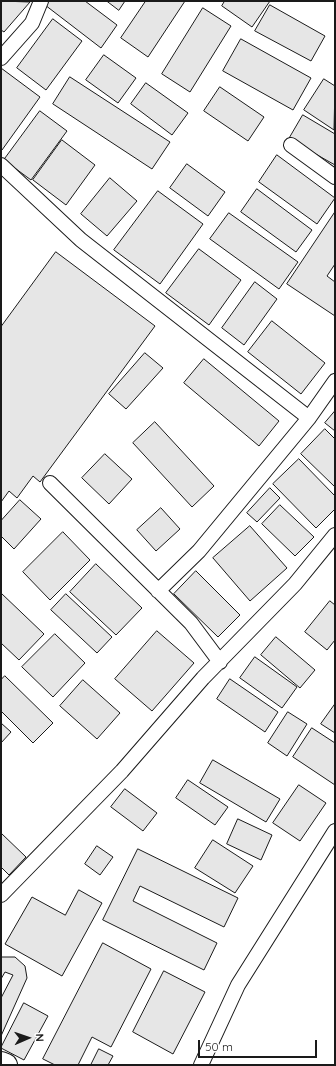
<!DOCTYPE html>
<html>
<head>
<meta charset="utf-8">
<style>
	body { margin:0 }
	#map { position:relative; width:336px; height:1066px; overflow:hidden; background:#fff; font-family:Quicksand,sans-serif }
	canvas { display:block }
	.frame { position:absolute; inset:0; border:2px solid #1a1a1a; pointer-events:none }
	.north { position:absolute; left:8px; top:1018px; width:40px; height:40px; -webkit-text-stroke:3px #fff; paint-order:stroke; rotate:88deg; font-size:11px; font-weight:700; line-height:16px; text-align:center; color:#1a1a1a }
	.north::after { content:''; display:block; margin:auto; width:14px; height:18px; background:#1a1a1a; clip-path:polygon(50% 0,100% 100%,50% 72%,0 100%) }
	.scale { position:absolute; left:198px; top:1040px; width:119px; height:18px; box-sizing:border-box; border:2px solid #1a1a1a; border-top:0; padding-left:5px; font-size:12px; line-height:14px; white-space:nowrap; color:#1a1a1a; -webkit-text-stroke:3px #fff; paint-order:stroke }
</style>
</head>
<body>
<div id="map">
<canvas width="336" height="1066"></canvas>
<div class="frame"></div>
<div class="north">N</div>
<div class="scale">50 m</div>
</div>
<script>
const ctx = document.querySelector('canvas').getContext('2d');
ctx.lineJoin = 'round';
function paint(path, color) { ctx.fillStyle = color; ctx.fill(path, 'evenodd'); }
function strokePath(path, color, width, dash) { ctx.strokeStyle = color; ctx.lineWidth = width; ctx.lineCap = dash ? 'butt' : 'round'; ctx.setLineDash(dash || []); ctx.stroke(path); }
const building = new Path2D(`
	M1,1l29,1 -26,30 -3,-2z
	M48,1h37l32,24 -16,23 -56,-43z
	M107,1h18l-6,9z
	M146,1h39l-37,56 -27,-19z
	M225,1h45l-18,26 -30,-21z
	M270,5l55,31 -14,25 -56,-30z
	M203,8l28,18 -41,66 -28,-18z
	M53,19l29,22 -36,49 -29,-22z
	M241,39l70,39 -18,32 -70,-39z
	M104,55l32,23 -18,25 -32,-23z
	M1,68l39,29 -38,53 -1,-1z
	M70,77l100,65 -18,27 -99,-65z
	M324,79l11,7 -1,44 -30,-20z
	M146,83l42,30 -16,22 -41,-31z
	M220,87l44,30 -16,24 -44,-30z
	M40,111l27,20 -36,49 -27,-20z
	M303,115l32,19v31l-46,-26z
	M62,140l33,25 -29,40 -33,-25z
	M277,155l58,43 -18,26 -58,-42z
	M187,164l38,28 -17,24 -38,-28z
	M110,178l27,23 -30,35 -26,-22z
	M257,189l55,41 -16,22 -55,-40z
	M158,191l45,33 -43,60 -46,-34z
	M335,212v52l-8,12 8,6v34l-48,-32z
	M229,213l69,49 -19,27 -69,-50z
	M199,249l42,31 -32,45 -43,-32z
	M56,252l99,74 -115,156 -7,-6 -16,22 -8,-7 -8,11v-175z
	M255,282l22,17 -33,46 -22,-17z
	M272,321l53,42 -24,31 -53,-42z
	M145,353l18,15 -37,41 -17,-15z
	M204,359l75,62 -20,25 -75,-63z
	M335,411v20l-10,-8z
	M155,422l59,64 -22,21 -59,-64z
	M325,429l10,10v48l-34,-33z
	M105,454l27,25 -23,25 -27,-26z
	M299,459l36,37v13l-19,19 -43,-44z
	M270,488l10,10 -23,24 -10,-9z
	M20,500l21,19 -27,30 -13,-13v-15z
	M280,505l34,32 -19,19 -33,-32z
	M161,508l19,21 -24,22 -19,-21z
	M250,526l37,42 -37,33 -37,-43z
	M63,532l27,28 -40,40 -27,-28z
	M96,564l46,44 -26,27 -46,-43z
	M196,571l44,44 -22,22 -44,-43z
	M1,593l43,41 -25,26 -18,-17z
	M66,594l46,43 -15,16 -46,-43z
	M330,601l5,4v35l-8,10 -22,-18z
	M157,631l37,32 -42,48 -37,-32z
	M55,634l30,29 -32,34 -31,-30z
	M276,637l39,33 -15,18 -39,-33z
	M255,657l42,30 -15,21 -42,-30z
	M5,676l48,47 -20,20 -32,-32v-31z
	M230,679l48,33 -13,20 -48,-33z
	M83,680l37,33 -23,26 -37,-33z
	M335,704v29l-14,-9z
	M288,712l19,12 -20,32 -19,-13z
	M1,723l10,9 -10,11z
	M312,728l23,15v42l-42,-28z
	M213,760l67,39 -14,23 -66,-39z
	M188,780l40,27 -13,18 -39,-27z
	M299,785l27,18 -26,38 -27,-18z
	M125,789l32,24 -14,18 -32,-24z
	M238,819l34,16 -11,25 -34,-16z
	M1,833l25,24 -17,18 -8,-8z
	M213,840l40,26 -18,27 -40,-25z
	M97,846l16,11 -13,18 -15,-11z
	M138,849l100,49 -14,29 -84,-41 -7,15 84,42 -13,27 -101,-50z
	M79,890l23,13 -40,73 -57,-32 27,-47 33,18z
	M103,943l48,26 -40,78 -19,-10 -14,28h-23l-12,-6z
	M1,957h14l10,9 2,12 -26,58v-38l12,-23 -8,-3 -4,7z
	M164,971l41,21 -32,62 -40,-22z
	M24,1003l24,13 -24,44 -23,-12z
	M99,1049l14,7 -5,9h-17z`);
paint(building, '#e6e6e6');
strokePath(building, '#1a1a1a', 1);
const minor = new Path2D(`
	M1,58l31,-35 9,-22
	M291,145l44,32
	M1,165l80,75 228,178
	M50,483l141,140 29,39
	M158,591l41,-40 110,-133 26,-37
	M1,895l121,-124 81,-93 92,-94 40,-49
	M201,1065l37,-80 97,-154`);
const trunk = new Path2D(`
	M1,1063l5,2`);
strokePath(minor, '#1a1a1a', 16);
strokePath(trunk, '#1a1a1a', 24);
strokePath(minor, '#fff', 14);
strokePath(trunk, '#fff', 22);
</script>
</body>
</html>
